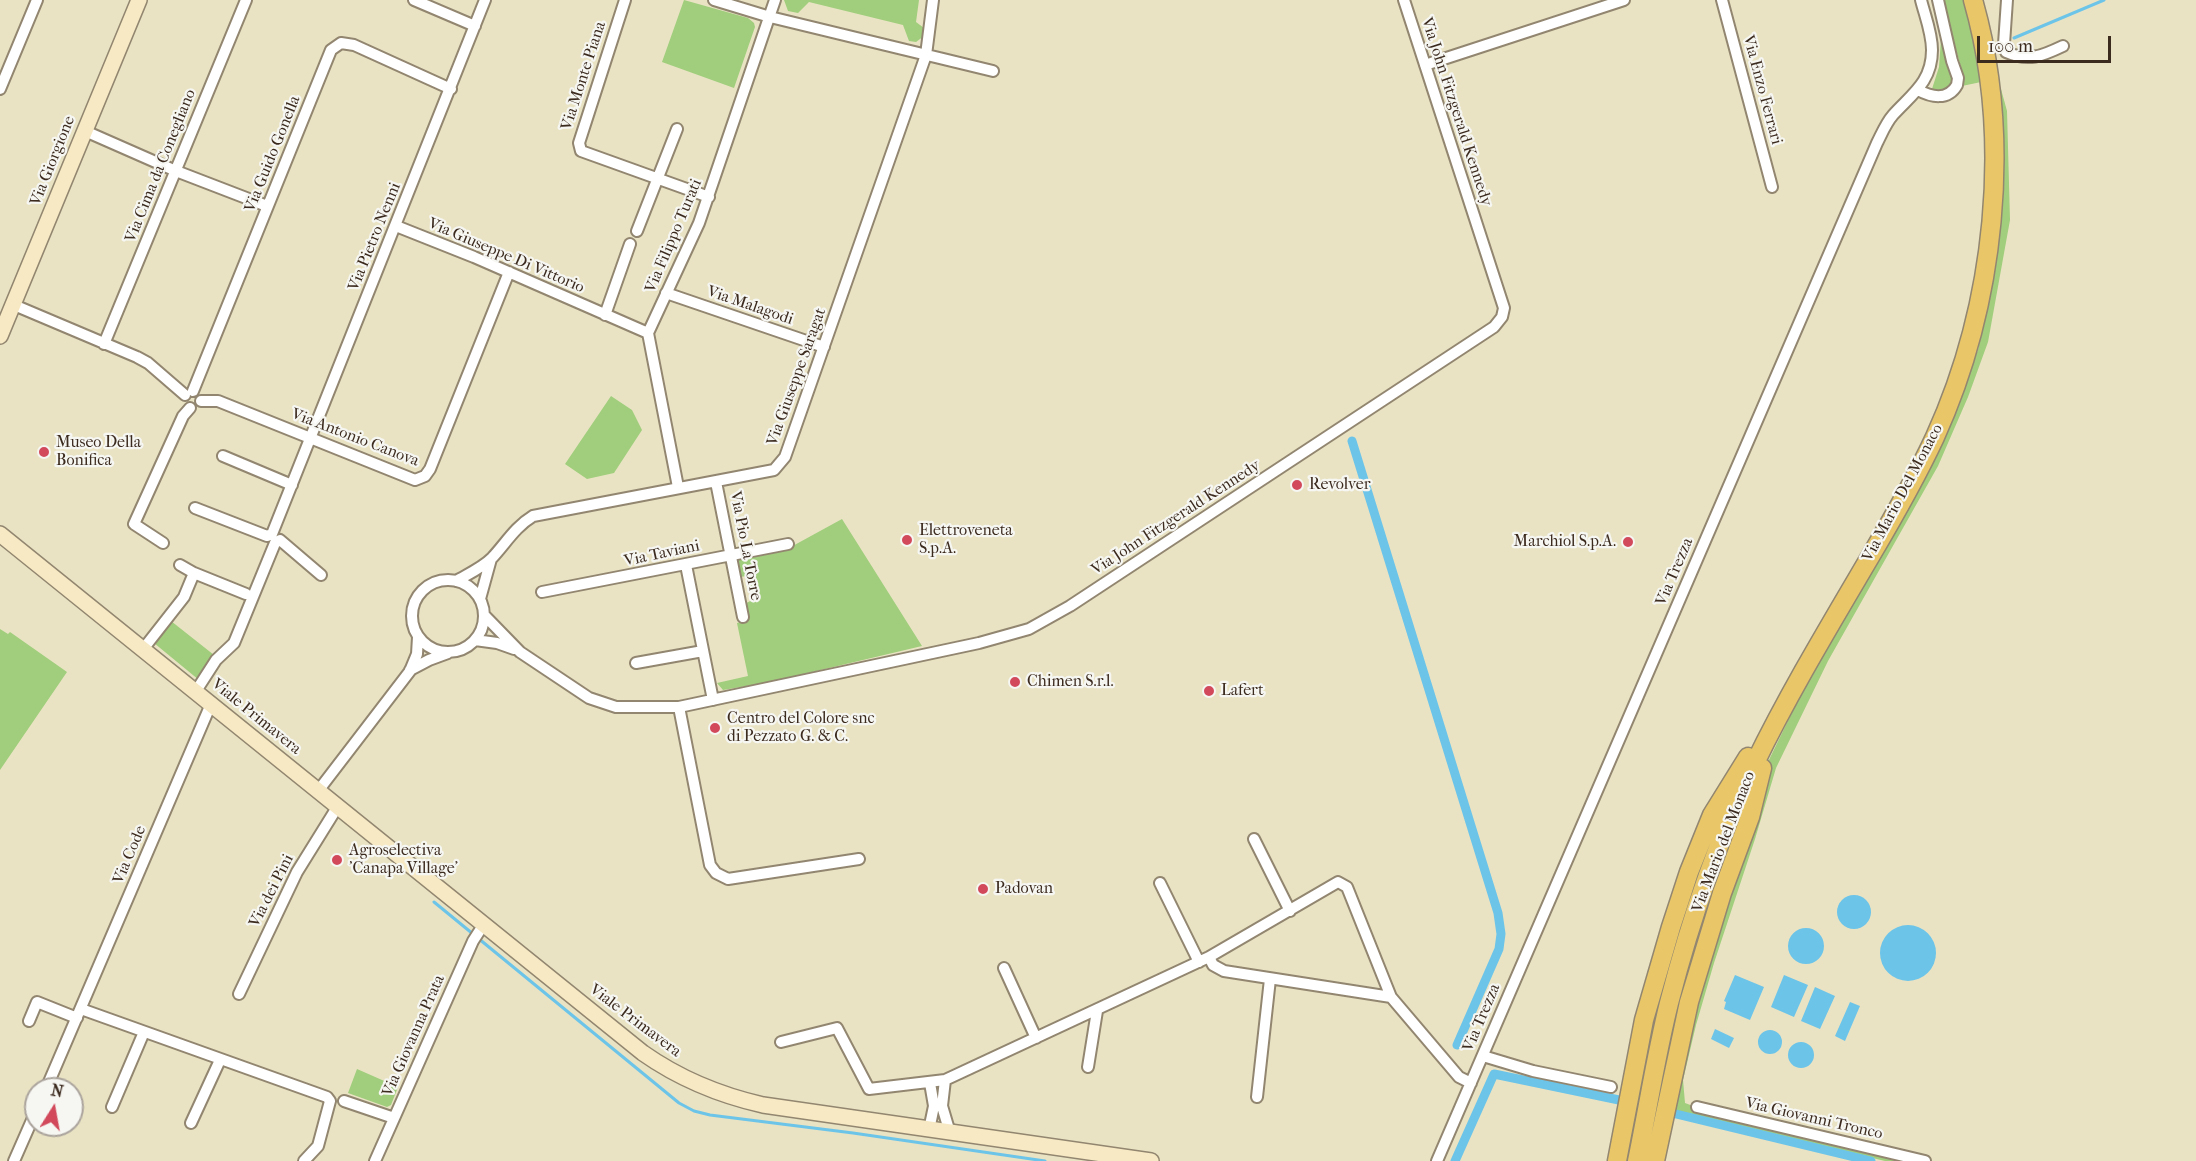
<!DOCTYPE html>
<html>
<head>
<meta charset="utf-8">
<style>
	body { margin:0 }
	#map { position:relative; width:2196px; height:1161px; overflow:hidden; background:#e9e3c3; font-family:"IM FELL French Canon",serif }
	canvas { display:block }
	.north { position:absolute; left:24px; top:1077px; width:60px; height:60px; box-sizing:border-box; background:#f6f6f2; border:2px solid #aba49d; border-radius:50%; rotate:11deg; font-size:16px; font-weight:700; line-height:24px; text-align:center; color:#3b2a1e }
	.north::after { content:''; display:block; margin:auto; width:21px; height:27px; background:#d1495b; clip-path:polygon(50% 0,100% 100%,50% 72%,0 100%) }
	.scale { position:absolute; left:1977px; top:36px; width:134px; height:27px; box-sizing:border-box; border:3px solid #3b2a1e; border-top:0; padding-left:8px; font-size:18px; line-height:21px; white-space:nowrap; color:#3b2a1e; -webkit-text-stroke:4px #f6f6f2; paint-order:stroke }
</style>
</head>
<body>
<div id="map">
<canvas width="2196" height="1161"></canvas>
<div class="north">N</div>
<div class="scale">100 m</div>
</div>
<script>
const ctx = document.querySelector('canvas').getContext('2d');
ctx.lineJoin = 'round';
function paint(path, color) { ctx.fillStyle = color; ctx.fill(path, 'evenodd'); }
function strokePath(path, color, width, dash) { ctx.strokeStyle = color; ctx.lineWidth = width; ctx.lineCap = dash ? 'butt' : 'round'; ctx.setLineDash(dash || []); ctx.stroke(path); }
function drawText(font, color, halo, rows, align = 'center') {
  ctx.font = font + ' "IM FELL French Canon",serif'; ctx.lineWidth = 4.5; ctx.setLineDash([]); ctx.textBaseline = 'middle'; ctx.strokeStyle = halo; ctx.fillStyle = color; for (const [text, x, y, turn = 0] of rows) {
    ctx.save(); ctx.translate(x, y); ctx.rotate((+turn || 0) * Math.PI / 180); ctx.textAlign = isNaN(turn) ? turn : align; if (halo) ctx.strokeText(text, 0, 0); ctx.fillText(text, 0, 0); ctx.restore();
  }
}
paint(new Path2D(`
	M684,0l64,18 6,5 1,4 -21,61 -72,-26z
	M784,0h135l-3,22 8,6v8l-8,6 -7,-1 -6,-16 -94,-23 -11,11 -10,-2z
	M1942,0h24l15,82 -19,4v-15z
	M1941,39l12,41 -1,6 -7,6 -12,-1 -1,-2 7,-22z
	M1996,79l5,10 6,22 3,109 -22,122 -20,55 -30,69 -110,195 -52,107 -21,71 -41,124 -18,62 -13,55 2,23 8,3 228,55h-36l-215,-52 17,-81 78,-260 36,-74 164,-314 13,-30 6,-31z
	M611,396l21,14 10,20 -28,43 -27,6 -22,-15z
	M842,519l80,127 -152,36 -47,8 -6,-7 31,-7 -11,-53 10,-3 -4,-15 9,-5 -5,-24 -7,1 -5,-18 54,-11z
	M171,621l43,34 -15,25 -45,-37z
	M0,629l8,5 2,-2 57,40 -67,98z
	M1750,790l-94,324 26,-133 37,-116z
	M357,1069l41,18 -7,18 -4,2 -39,-14z`), '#a0ce7c');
paint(new Path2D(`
	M1837 912a17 17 0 1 1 34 0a17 17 0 1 1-34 0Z
	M1880 953a28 28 0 1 1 56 0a28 28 0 1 1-56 0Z
	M1788 946a18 18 0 1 1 36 0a18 18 0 1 1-36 0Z
	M1735,975l29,12 -14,33 -26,-11 2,-7 -2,-1z
	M1784,975l24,10 -14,32 -23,-10z
	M1815,987l20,9 -15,33 -19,-8z
	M1850,1002l10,4 -15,35 -10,-5z
	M1715,1029l19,9 -5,10 -18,-9z
	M1758 1042a12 12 0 1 1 24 0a12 12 0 1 1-24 0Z
	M1788 1055a13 13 0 1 1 26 0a13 13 0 1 1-26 0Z`), '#6cc4e9');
strokePath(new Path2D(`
	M2014,38l90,-38
	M434,902l245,201 15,8 16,4 143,18 192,28`), '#6cc4e9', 3);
strokePath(new Path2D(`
	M1352,441l146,472 3,21 -2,15 -42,96
	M1676,1114l195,47
	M1455,1161l39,-87 125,26`), '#6cc4e9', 9);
const minor = new Path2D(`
	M414,0l61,26
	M625,0l-46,143 2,8 128,46
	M714,0l56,17 223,54
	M1722,0l50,187
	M2007,0l-3,44 2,8c23,10 36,4 57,-6
	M1425,65l199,-65
	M0,89l37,-89
	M1918,90c13,7 30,11 39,-5l1,-7 -6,-17 -14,-61
	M85,131l91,40 91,35
	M396,226l78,31 174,76
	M637,231l40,-102
	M666,293l158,54
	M14,305l123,52 11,6 37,32
	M605,315l25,-71
	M104,344l142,-344
	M193,391l138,-341 10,-7 13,2 97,44
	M201,401h17l197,79 10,-4 5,-7 79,-197
	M223,456l69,29
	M716,482l27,135
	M678,487l-30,-154 51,-110 76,-223
	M195,508l72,28 5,-2 213,-534
	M163,543l-29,-19 49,-108 7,-8
	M180,565l14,8
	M686,565l27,135
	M412 616a36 36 0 1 1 72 0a36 36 0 1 1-72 0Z
	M456,581c12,-7 26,-13 36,-23 14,-15 23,-31 41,-42l241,-46 11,-13 141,-402 7,-55
	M542,592l246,-48
	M480,599l11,-40
	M484,615l36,37 69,46 27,9h63l300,-64 50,-14 41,-23 424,-279 8,-10 2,-9 -100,-308
	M475,640l22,3 17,6
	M144,648l40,-51 10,-24 52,21
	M636,663l67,-12
	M410,670l19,-10 19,-7
	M196,691l20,-31 18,-17 41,-100 5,-3 41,35
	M679,707l31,158 6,8 12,6 131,-20
	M318,791l92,-120 7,-17 1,-17
	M1254,839l36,72
	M1160,883l39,79
	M1209,957l4,8 11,6 167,26
	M1004,968l32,70
	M239,994l58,-122 41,-66
	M81,1009l246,88 3,4 -12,45 -14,15
	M29,1021l8,-19 40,16
	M781,1042l56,-14 32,61 76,-9 264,-123 129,-75 9,5 44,110 68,80 12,6
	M1483,1056l50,15 78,16
	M1088,1067l9,-56
	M945,1080l-3,26 8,27
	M46,1089l165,-385
	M1257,1097l13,-118
	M344,1101l50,17
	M112,1107l32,-75
	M1697,1107l228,54
	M191,1123l29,-63
	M929,1130l5,-24 -4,-23
	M14,1161l22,-50
	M375,1161l98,-220 11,-17
	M1437,1161l440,-1018c5,-10 9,-20 16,-28 19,-21 39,-33 39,-65 0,-17 -7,-34 -11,-50`);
const secondary = new Path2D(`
	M0,336l139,-336
	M0,534l643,519c37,26 76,42 120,52l388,56`);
const trunk = new Path2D(`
	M1617,1161l27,-141 27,-93 18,-55 23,-57 36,-58
	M1637,1161c11,-53 19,-106 32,-158 21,-82 49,-164 86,-240 34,-70 75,-138 115,-206 23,-39 46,-79 65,-120 60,-132 78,-297 38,-437
	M1655,1161l34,-159 33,-109 28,-76 12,-49`);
strokePath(minor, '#928670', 14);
strokePath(secondary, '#928670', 18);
strokePath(trunk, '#928670', 21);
strokePath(minor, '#fff', 10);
strokePath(secondary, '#f6e9c3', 15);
strokePath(trunk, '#e9c769', 18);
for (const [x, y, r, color] of [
	[44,452,6,"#d1495b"],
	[1297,485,6,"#d1495b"],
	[907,540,6,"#d1495b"],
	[1628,542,6,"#d1495b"],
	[1015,682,6,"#d1495b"],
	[1209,691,6,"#d1495b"],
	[715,728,6,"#d1495b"],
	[337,860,6,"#d1495b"],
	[983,889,6,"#d1495b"]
]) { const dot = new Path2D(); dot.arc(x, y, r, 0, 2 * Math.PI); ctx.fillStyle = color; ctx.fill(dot); strokePath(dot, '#f6f6f2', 2); }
drawText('16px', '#3b2a1e', '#f6f6f2', [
	["Via Monte Piana",584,76,-72],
	["Via Enzo Ferrari",1762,90,75],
	["Via John Fitzgerald Kennedy",1456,112,72],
	["Via Guido Gonella",273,154,-68],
	["Via Giorgione",53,161,-68],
	["Via Cima da Conegliano",161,166,-68],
	["Via Filippo Turati",674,236,-67],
	["Via Pietro Nenni",375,237,-68],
	["Via Giuseppe Di Vittorio",506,256,23],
	["Via Malagodi",750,306,19],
	["Via Giuseppe Saragat",797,377,-70],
	["Via Antonio Canova",355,438,21],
	["Via Mario Del Monaco",1903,493,-62],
	["Via John Fitzgerald Kennedy",1176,518,-33],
	["Via Pio La Torre",745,546,79],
	["Via Taviani",662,554,-12],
	["Via Trezza",1675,572,-67],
	["Viale Primavera",256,717,39],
	["Via Mario del Monaco",1724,842,-69],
	["Via Code",130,855,-67],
	["Via dei Pini",272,891,-63],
	["Via Trezza",1482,1018,-67],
	["Viale Primavera",635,1021,37],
	["Via Giovanna Prata",414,1036,-66],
	["Via Giovanni Tronco",1814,1119,13]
]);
drawText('16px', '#3b2a1e', '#f6f6f2', [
	["Museo Della",56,443],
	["Bonifica",56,461],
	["Revolver",1309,485],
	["Elettroveneta",919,531],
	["S.p.A.",919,549],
	["Marchiol S.p.A.",1616,542,"right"],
	["Chimen S.r.l.",1027,682],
	["Lafert",1221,691],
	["Centro del Colore snc",727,719],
	["di Pezzato G. & C.",727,737],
	["Agroselectiva",349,851],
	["'Canapa Village'",349,869],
	["Padovan",995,889]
], 'left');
</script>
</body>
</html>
